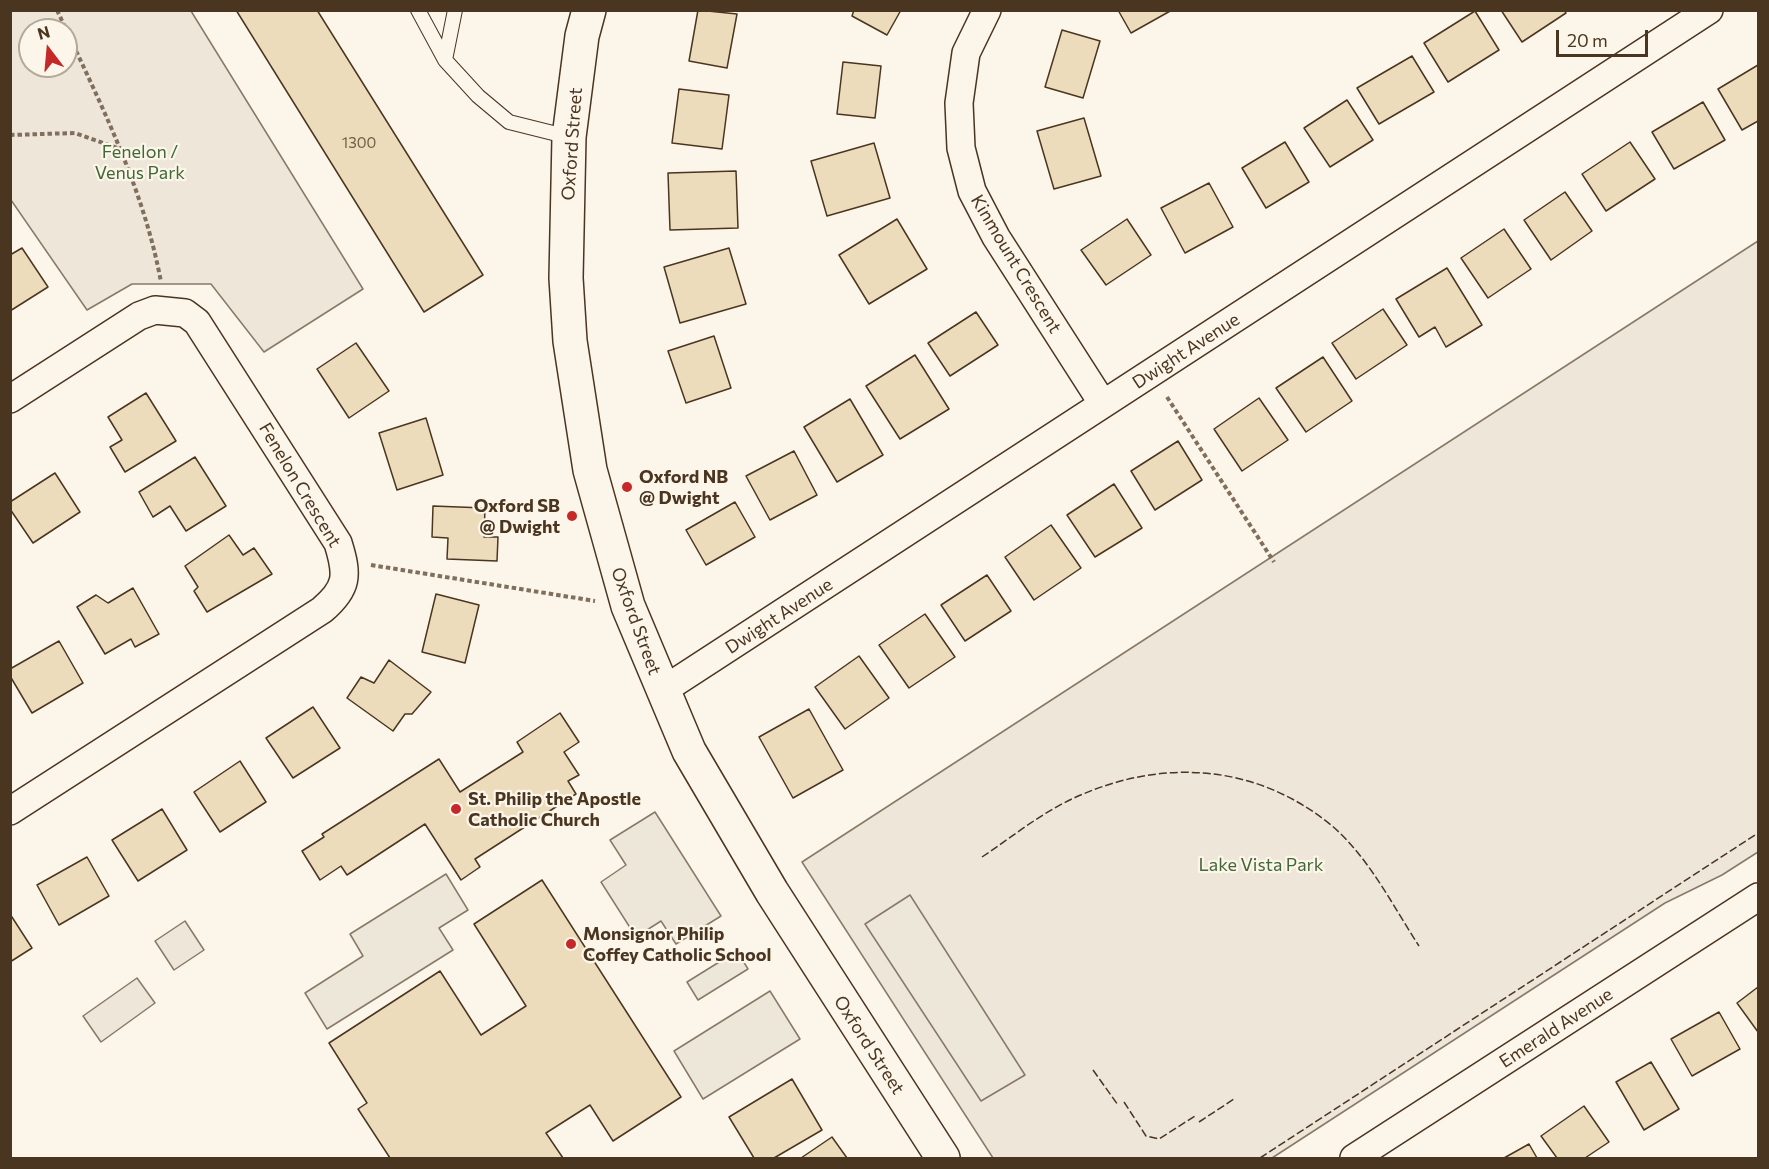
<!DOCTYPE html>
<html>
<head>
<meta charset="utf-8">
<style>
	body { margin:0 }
	#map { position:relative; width:1769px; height:1169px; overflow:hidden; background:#fbf6e9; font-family:Commissioner,sans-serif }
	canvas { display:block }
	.frame { position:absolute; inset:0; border:12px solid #4a3520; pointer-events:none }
	.north { position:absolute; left:18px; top:18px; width:60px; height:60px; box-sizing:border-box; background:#fbf6e9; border:2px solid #b4a999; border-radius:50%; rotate:344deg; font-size:16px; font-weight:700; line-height:24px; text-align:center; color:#4a3520 }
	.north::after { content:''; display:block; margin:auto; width:21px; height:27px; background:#c62828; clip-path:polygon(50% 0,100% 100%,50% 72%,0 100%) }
	.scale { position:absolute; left:1556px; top:30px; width:92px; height:27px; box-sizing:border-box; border:3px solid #4a3520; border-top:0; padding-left:8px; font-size:18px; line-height:21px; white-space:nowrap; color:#4a3520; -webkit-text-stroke:4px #fbf6e9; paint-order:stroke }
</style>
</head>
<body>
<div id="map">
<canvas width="1769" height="1169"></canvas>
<div class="frame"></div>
<div class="north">N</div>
<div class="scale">20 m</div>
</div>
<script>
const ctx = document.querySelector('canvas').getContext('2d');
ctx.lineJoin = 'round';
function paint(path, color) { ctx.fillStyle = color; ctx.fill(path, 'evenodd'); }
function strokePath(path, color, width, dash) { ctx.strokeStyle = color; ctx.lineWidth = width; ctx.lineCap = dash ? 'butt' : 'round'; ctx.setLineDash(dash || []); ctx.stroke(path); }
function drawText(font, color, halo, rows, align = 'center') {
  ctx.font = font + ' Commissioner,sans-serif'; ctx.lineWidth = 4.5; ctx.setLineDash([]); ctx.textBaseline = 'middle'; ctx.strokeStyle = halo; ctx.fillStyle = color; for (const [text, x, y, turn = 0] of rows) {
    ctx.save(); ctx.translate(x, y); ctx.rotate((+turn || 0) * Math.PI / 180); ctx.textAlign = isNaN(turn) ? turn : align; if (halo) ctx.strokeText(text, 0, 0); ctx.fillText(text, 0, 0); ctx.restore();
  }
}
const green = new Path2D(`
	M10,11h181l172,278 -99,63 -53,-68h-79l-45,26 -76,-110zM30,30h36v36h-36z
	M1758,241v611l-36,23 -57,28 -393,255h-279l-191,-296z
	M185,921l19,29 -30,20 -19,-29z
	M137,978l18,25 -54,39 -18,-26z`);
paint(green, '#ede6d9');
strokePath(green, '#887966', 1.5);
const parking = new Path2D(`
	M655,812l66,104 -45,28 -15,-23 -25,16 -35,-55 25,-17 -16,-25z
	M446,874l22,36 -29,18 14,22 -126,79 -22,-36 58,-37 -13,-22z
	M910,895l115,180 -44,26 -116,-177z
	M737,951l11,18 -50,31 -11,-18z
	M770,991l30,48 -97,60 -29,-48z`);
paint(parking, '#ede7d9');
strokePath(parking, '#887966', 1.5);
const building = new Path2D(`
	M236,10h81l166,265 -59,37z
	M698,10l39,4 -10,54 -38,-7z
	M854,10h47l-14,25 -35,-19z
	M1118,10h54l-41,23z
	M1501,10h63l2,3 -44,29z
	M1475,11l24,39 -51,32 -24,-39z
	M1062,30l38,11 -17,57 -38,-11z
	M1412,56l22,36 -55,32 -22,-36z
	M843,62l38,4 -6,52 -38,-4z
	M1758,65v56l-16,9 -24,-41z
	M679,89l50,6 -7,54 -50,-6z
	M1347,100l26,40 -43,27 -26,-39z
	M1703,102l22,38 -51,29 -22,-37z
	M1084,118l17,58 -47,13 -17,-58z
	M1285,142l24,40 -43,26 -24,-40z
	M1630,142l25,37 -49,32 -24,-37z
	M874,143l16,55 -63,18 -16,-55z
	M736,171l2,57 -68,2 -2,-57z
	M1209,183l24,44 -48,26 -24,-45z
	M1565,192l27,39 -41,29 -27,-40z
	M897,219l30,50 -58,35 -30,-49z
	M1127,219l24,36 -45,30 -25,-35z
	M1504,229l27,40 -43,29 -27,-40z
	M22,248l26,39 -38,24v-56z
	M729,248l17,56 -66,19 -16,-56z
	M1447,268l35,57 -36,22 -11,-20 -16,10 -23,-38z
	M1383,309l24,36 -51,34 -24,-36z
	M976,312l22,33 -48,31 -22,-33z
	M714,336l17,52 -45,15 -18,-52z
	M356,343l33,48 -40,27 -32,-49z
	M915,355l34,54 -49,30 -34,-53z
	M1323,357l29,44 -46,31 -30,-44z
	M146,393l30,48 -51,31 -15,-25 12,-7 -14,-23z
	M1259,398l29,42 -46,31 -28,-42z
	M850,399l33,56 -46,27 -33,-55z
	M426,418l17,57 -46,15 -18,-57z
	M1178,441l24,39 -47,30 -24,-39z
	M794,451l23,44 -47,25 -24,-44z
	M195,457l31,49 -40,25 -16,-25 -17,11 -14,-25z
	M55,473l25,39 -47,31 -23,-34v-7z
	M1114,484l28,44 -47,29 -28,-42z
	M735,502l20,35 -49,28 -20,-35z
	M433,506l52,2 -1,29h14l-1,24 -50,-2 1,-21 -16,-1z
	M1051,525l30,43 -47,32 -29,-43z
	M229,535l14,20 11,-7 18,26 -65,38 -13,-21 4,-4 -13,-21z
	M987,575l24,36 -46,30 -24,-36z
	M133,588l26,46 -24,13 -4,-8 -26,15 -28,-47 19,-12 12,8z
	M436,594l43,11 -14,58 -43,-11z
	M925,614l30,43 -46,31 -30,-43z
	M59,641l24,42 -51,30 -22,-37v-7z
	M859,656l30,42 -44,31 -30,-42z
	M389,660l42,32 -19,22h-7l-12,17 -46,-33 14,-21 13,6z
	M313,707l27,41 -47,30 -27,-40z
	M809,709l34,61 -50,28 -34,-61z
	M560,713l19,29 -15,10 15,23 -11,6 8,13 -101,65 5,8 -19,13 -36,-56 -78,51 -6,-9 -21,14 -18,-29 22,-14 -2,-3 117,-75 21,33 63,-40 -6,-10z
	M240,761l26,41 -46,30 -26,-40z
	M162,809l25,41 -49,31 -26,-41z
	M87,857l22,39 -50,29 -22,-40z
	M542,880l139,217 -68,44 -23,-36 -44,28 17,25h-173l-32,-49 9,-6 -38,-60 111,-72 41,64 45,-29 -52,-82z
	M10,914l22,34 -22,14z
	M1758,987v45l-21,-29z
	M1719,1012l21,37 -48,27 -21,-37z
	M1651,1062l28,47 -35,21 -28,-48z
	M792,1079l30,51 -48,28h-20l-25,-41z
	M1584,1106l25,36 -24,16h-28l-16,-22z
	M832,1137l15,21h-46z
	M1529,1144l8,14h-33z`);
paint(building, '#ecdcbc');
strokePath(building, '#4a3520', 1.5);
const service = new Path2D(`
	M418,10l27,50 33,36 31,26 60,15
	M445,60l10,-50`);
const minor = new Path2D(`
	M987,10l-21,43 -7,50 2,45 11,43 24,46 107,167
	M10,399l129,-83 16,-6 30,3 12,9 7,11 134,210c10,32 10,45 -16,67l-312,201
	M662,691l1047,-681
	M1354,1158l404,-261`);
const tertiary = new Path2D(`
	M589,10l-7,26 -13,101 -3,141 4,63 20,129 38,136 61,145 83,141 171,266`);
strokePath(service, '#4a3520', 16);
strokePath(minor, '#4a3520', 30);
strokePath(tertiary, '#4a3520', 36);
strokePath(new Path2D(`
	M57,10c41,89 86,175 104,272
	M10,135l65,-2 48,17
	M1167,397l107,165
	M371,565l224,36`), '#7f6f5c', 4, [4.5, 3]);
strokePath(service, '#fbf6e9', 14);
strokePath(minor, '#fbf6e9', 27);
strokePath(tertiary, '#fbf6e9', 33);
strokePath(new Path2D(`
	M982,857c30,-20 59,-44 92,-59 87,-40 181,-35 257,27 37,31 62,81 88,121
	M1093,1070l25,35
	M1124,1102l22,34 13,3 36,-23
	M1199,1122l35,-23
	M1260,1158l498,-325`), '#4a3520', 1.5, [8, 3]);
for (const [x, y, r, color] of [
	[627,487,6,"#c62828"],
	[572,516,6,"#c62828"],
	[456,809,6,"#c62828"],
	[571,944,6,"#c62828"]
]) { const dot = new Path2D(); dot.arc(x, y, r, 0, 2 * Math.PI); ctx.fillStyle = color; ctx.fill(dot); strokePath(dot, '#fbf6e9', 2); }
drawText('15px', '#725f47', null, [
	["1300",359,143]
]);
drawText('18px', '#4a3520', '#fbf6e9', [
	["Oxford Street",572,144,-86],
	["Kinmount Crescent",1016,264,59],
	["Dwight Avenue",1186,351,-33],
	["Fenelon Crescent",300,485,59],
	["Dwight Avenue",779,616,-33],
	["Oxford Street",636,621,70],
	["Emerald Avenue",1556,1028,-33],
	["Oxford Street",869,1045,57]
]);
drawText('18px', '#436837', '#fbf6e9', [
	["Fenelon /",140,152],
	["Venus Park",140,173],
	["Lake Vista Park",1261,865]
]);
drawText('bold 18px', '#4a3520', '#fbf6e9', [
	["Oxford NB",639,477],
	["@ Dwight",639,498],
	["Oxford SB",560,506,"right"],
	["@ Dwight",560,527,"right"],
	["St. Philip the Apostle",468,799],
	["Catholic Church",468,820],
	["Monsignor Philip",583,934],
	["Coffey Catholic School",583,955]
], 'left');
</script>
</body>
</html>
